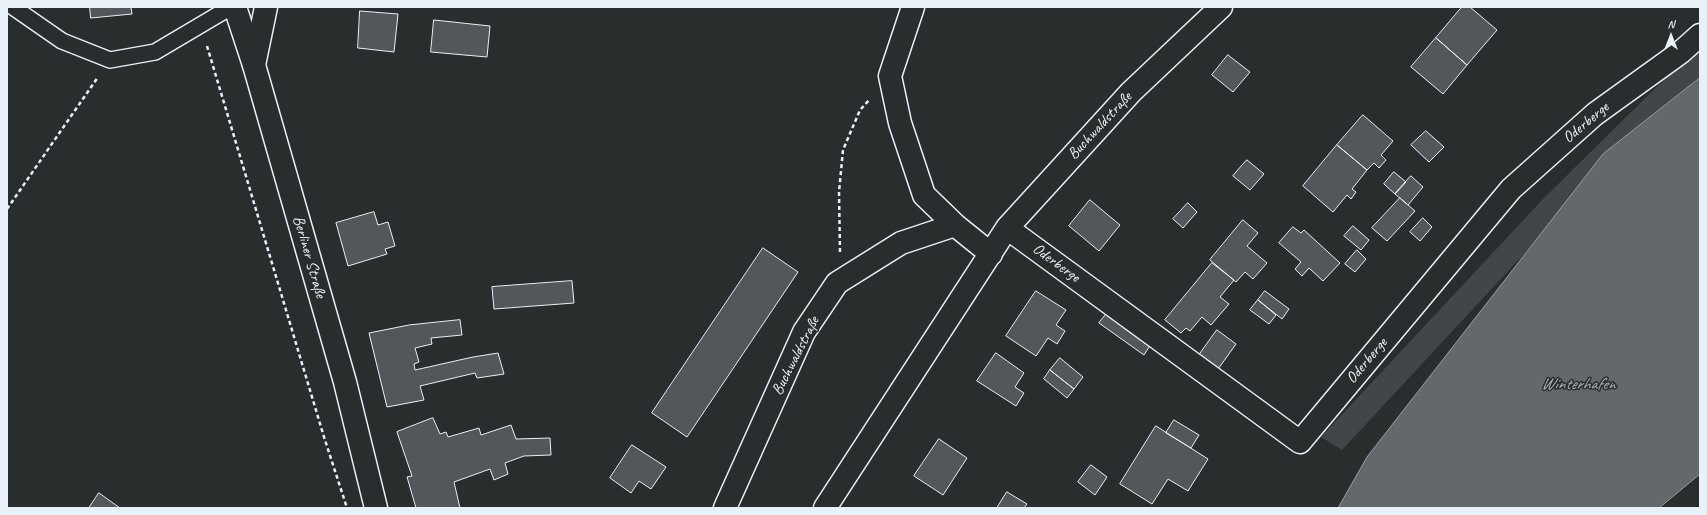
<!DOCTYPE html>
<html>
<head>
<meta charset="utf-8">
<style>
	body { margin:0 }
	#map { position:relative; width:1707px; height:515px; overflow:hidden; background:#2a2d2e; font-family:Caveat,sans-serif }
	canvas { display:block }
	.frame { position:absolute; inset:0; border:8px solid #e8f1f8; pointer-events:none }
	.north { position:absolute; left:1651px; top:16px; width:40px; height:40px; -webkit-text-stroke:3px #2a2d2e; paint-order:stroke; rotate:0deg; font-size:11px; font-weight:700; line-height:16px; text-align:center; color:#e8f1f8 }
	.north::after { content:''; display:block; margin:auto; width:14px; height:18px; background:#e8f1f8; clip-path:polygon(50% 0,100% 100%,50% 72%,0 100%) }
</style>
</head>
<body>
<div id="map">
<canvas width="1707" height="515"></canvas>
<div class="frame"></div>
<div class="north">N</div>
</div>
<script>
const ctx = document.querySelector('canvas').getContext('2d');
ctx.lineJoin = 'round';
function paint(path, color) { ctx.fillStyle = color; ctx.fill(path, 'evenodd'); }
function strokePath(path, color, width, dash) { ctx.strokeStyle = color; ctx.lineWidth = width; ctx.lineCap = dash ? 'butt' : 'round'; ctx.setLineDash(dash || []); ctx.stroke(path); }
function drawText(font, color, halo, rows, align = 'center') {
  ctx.font = font + ' Caveat,sans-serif'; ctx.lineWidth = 3; ctx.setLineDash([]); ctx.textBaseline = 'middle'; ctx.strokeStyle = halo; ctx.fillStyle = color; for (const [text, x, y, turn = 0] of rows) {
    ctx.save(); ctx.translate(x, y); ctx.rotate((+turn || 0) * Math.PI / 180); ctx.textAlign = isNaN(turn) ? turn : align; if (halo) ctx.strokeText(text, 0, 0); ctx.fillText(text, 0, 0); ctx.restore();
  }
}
paint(new Path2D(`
	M1700,44v37l-71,60 -287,309 -21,-13 222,-238z`), '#424648');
const water = new Path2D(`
	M1700,78v396l-41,34h-321l29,-51 236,-303z`);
paint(water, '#63686b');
strokePath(water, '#989fa3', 1);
const building = new Path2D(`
	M90,7h41l1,7 -41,4z
	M1462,7h8l27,23 -30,35 -31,-27z
	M360,11l38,3 -4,38 -36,-4z
	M434,20l56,6 -3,31 -56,-5z
	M1436,38l31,27 -24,29 -32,-27z
	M1228,55l22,17 -17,20 -21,-17z
	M1363,115l30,26 -12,14 5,5 -7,8 -5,-5 -7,7 -30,-25z
	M1426,131l18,16 -15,15 -18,-17z
	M1337,145l30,25 -15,19 4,3 -5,7 -4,-4 -14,17 -30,-26z
	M1247,160l17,14 -14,16 -17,-14z
	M1394,172l12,10 -11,12 -11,-10z
	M1411,176l12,11 -15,18 -13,-11z
	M1400,198l15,13 -28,30 -15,-13z
	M1090,200l30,25 -21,26 -30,-25z
	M1188,203l9,9 -14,16 -10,-9z
	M374,212l4,13 10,-3 7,24 -10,3 2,5 -39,12 -12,-43z
	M1423,218l9,9 -12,14 -10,-9z
	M1243,220l15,13 -11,13 20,17 -14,16 -8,-7 -9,10 -26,-22z
	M1353,226l16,14 -8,10 -17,-14z
	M1293,227l8,6 3,-3 36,33 -17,18 -14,-13 -7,8 -7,-7 6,-7 -22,-19z
	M763,248l35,24 -111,165 -35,-24z
	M1357,250l9,9 -11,13 -10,-8z
	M1212,263l22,17 -14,17 9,7 -18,21 -9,-8 -12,14 -4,-3 -5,5 -16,-13z
	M572,281l2,22 -80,6 -2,-22z
	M1036,291l30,19 -10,15 9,6 -8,13 -9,-6 -12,18 -30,-20z
	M1265,291l24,18 -7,10 -24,-19z
	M1258,300l18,15 -7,9 -19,-14z
	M1108,312l43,32 -7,11 -45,-32z
	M460,320l2,15 -31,3 1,6 -17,4 4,14 -5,2 1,6 58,-13 25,-4 6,21 -27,4 -2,-5 -55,13 4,14 -37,7 -18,-74 40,-8z
	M1217,330l19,14 -20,28 -19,-14z
	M996,353l28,20 -9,14 9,6 -8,13 -39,-25z
	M1060,358l23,19 -9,12 -24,-19z
	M1050,370l24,19 -7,9 -23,-19z
	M433,418l7,16 6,-2 2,5 31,-9 2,7 30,-10 5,14 34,-1 1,17 -27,1 -19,7 3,11 -14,6 -4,-11 -36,13 6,26h-44l-9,-31 5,-1 -15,-44z
	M1174,420l25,15 -8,13 -25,-15z
	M1156,426l52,33 -20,32 -20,-12 -16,25 -32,-20z
	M939,439l28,19 -24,37 -29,-19z
	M632,445l34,22 -15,22 -12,-8 -8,12 -21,-15z
	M1091,465l16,12 -12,18 -17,-13z
	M1007,492l20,12 -3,4h-27z
	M99,493l21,15h-31z`);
paint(building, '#535759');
strokePath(building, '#e8f1f8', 1);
const lane = new Path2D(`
	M13,7l49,34 48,19 45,-8 76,-45`);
const street = new Path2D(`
	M913,7l-23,69 10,47 24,72 31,30 36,29
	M254,65l12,-58
	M1007,228l293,214 211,-253 84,-75 86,-62 19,-17
	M725,508l79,-176 33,-49 64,-40 54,-18
	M825,508l182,-280 124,-136 90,-85`);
const secondary = new Path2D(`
	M235,7l19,58 91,317 31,126`);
strokePath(lane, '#e8f1f8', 18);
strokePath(street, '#e8f1f8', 25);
strokePath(secondary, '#e8f1f8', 25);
strokePath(new Path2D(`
	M207,46l117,391 23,71
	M7,209l91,-132
	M840,252l-1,-60 4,-42 17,-40 10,-11`), '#e8f1f8', 2.5, [4, 3]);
strokePath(lane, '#2a2d2e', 15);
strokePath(street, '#2a2d2e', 22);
strokePath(secondary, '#2a2d2e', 22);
drawText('16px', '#e8f1f8', '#2a2d2e', [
	["Oderberge",1586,123,-40],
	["Buchwaldstraße",1100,126,-47],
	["Berliner Straße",309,257,74],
	["Oderberge",1056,263,36],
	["Buchwaldstraße",796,356,-63],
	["Oderberge",1367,361,-50]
]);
drawText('italic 17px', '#acb3b9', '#2a2d2e', [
	["Winterhafen",1578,385]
]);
</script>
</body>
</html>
